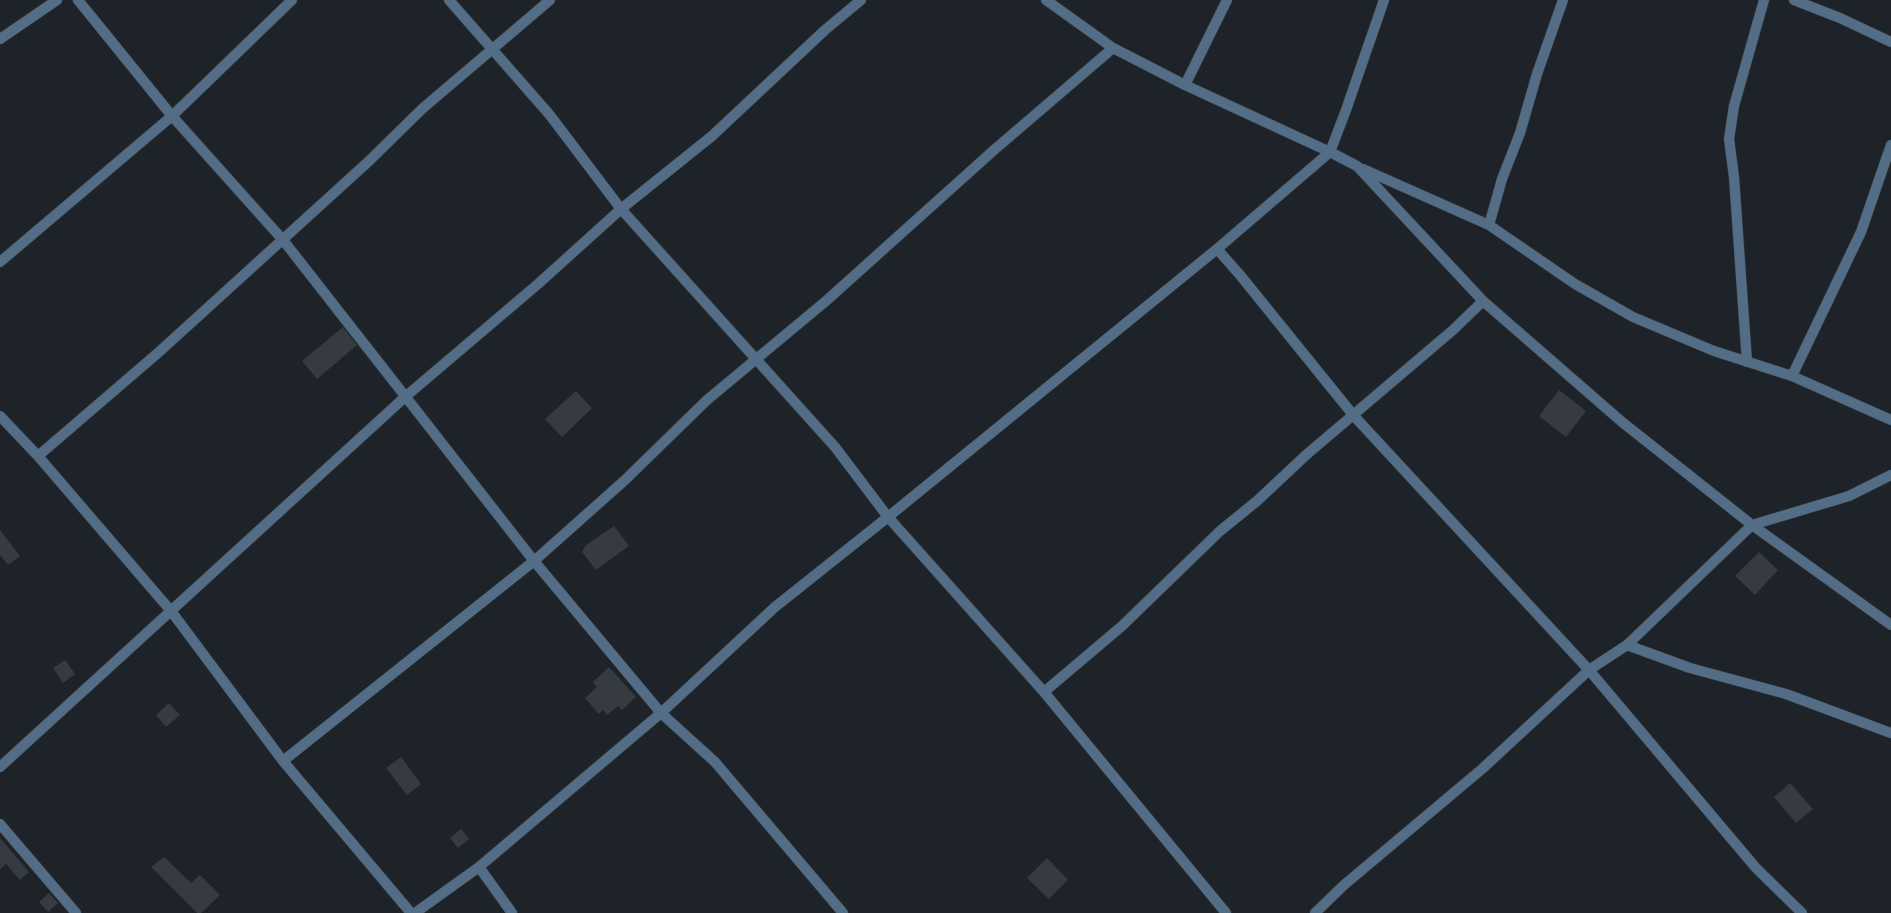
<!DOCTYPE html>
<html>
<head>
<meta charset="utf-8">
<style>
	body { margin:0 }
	canvas { display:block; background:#1d2329 }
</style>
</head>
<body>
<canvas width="1891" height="913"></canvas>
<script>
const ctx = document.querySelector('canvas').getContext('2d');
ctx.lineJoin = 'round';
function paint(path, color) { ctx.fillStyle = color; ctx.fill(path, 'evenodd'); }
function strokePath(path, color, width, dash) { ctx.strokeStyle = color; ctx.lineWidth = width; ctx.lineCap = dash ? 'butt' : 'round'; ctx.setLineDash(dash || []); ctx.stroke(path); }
paint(new Path2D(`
	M343,327l14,18 -40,34 -15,-18z
	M1559,390l27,21 -20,26 -27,-21z
	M576,391l16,17 -30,29 -17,-18z
	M614,526l15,20 -33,24 -14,-18 4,-7z
	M0,530l20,26 -12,9 -8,-10z
	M1759,552l19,18 -23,25 -20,-19z
	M65,660l10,14 -12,9 -10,-15z
	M609,667l27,30 -14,13 -4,-4 -11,9 -4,-5 -4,4 -14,-16 12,-11 -4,-5z
	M169,703l11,12 -14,12 -10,-12z
	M401,757l20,27 -14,11 -21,-27z
	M1790,783l23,26 -17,14 -22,-26z
	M461,829l8,10 -11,9 -8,-10z
	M0,838l29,34 -9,8 -14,-16 -6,5z
	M164,857l27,26 9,-8 20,20 -19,18h-4l-46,-46z
	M1047,858l21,22 -19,19 -22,-21z
	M49,893l9,10 -10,9 -9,-10z`), '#353b41');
const minor = new Path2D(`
	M78,0l94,116 111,124 251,321 127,152 54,49 128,151
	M449,0l100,114 72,95 214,238 53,70 156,175 182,221
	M1046,0l67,48 72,37 145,67 27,14 126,135 139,121 130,103 139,100
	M1794,0l46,18 51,24
	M0,39l57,-39
	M1185,85l42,-85
	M1363,169l126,56 86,59 58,33 81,34 78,25 99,44
	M1489,225l13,-46 18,-46 17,-59 26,-74
	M1217,249l23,26 114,141 235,254 167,198 46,45
	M0,262l172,-146 120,-116
	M1747,362l-13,-185 -5,-38 5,-33 30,-106
	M1792,376l69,-144 30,-87
	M0,416l38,40 133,155 112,150 128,152
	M38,456l121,-104 210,-191 53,-52 128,-109
	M1627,645l63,23 96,26 105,39
	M1044,692l78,-66 98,-95 37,-30 49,-46 147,-125 30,-29
	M283,761l251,-200 91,-81 82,-80 119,-99 168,-151 119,-102
	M0,767l405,-370 133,-113 83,-75 91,-73 113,-106 36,-30
	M0,824l76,89
	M479,867l33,46
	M415,913l64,-46 182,-154 114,-106 113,-90 329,-268 113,-97 16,-42 38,-110
	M1315,913l29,-28 138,-116 107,-99 38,-25 125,-120 97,-29 42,-21`);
strokePath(minor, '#383e43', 11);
strokePath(minor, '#526d85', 10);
</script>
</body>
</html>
